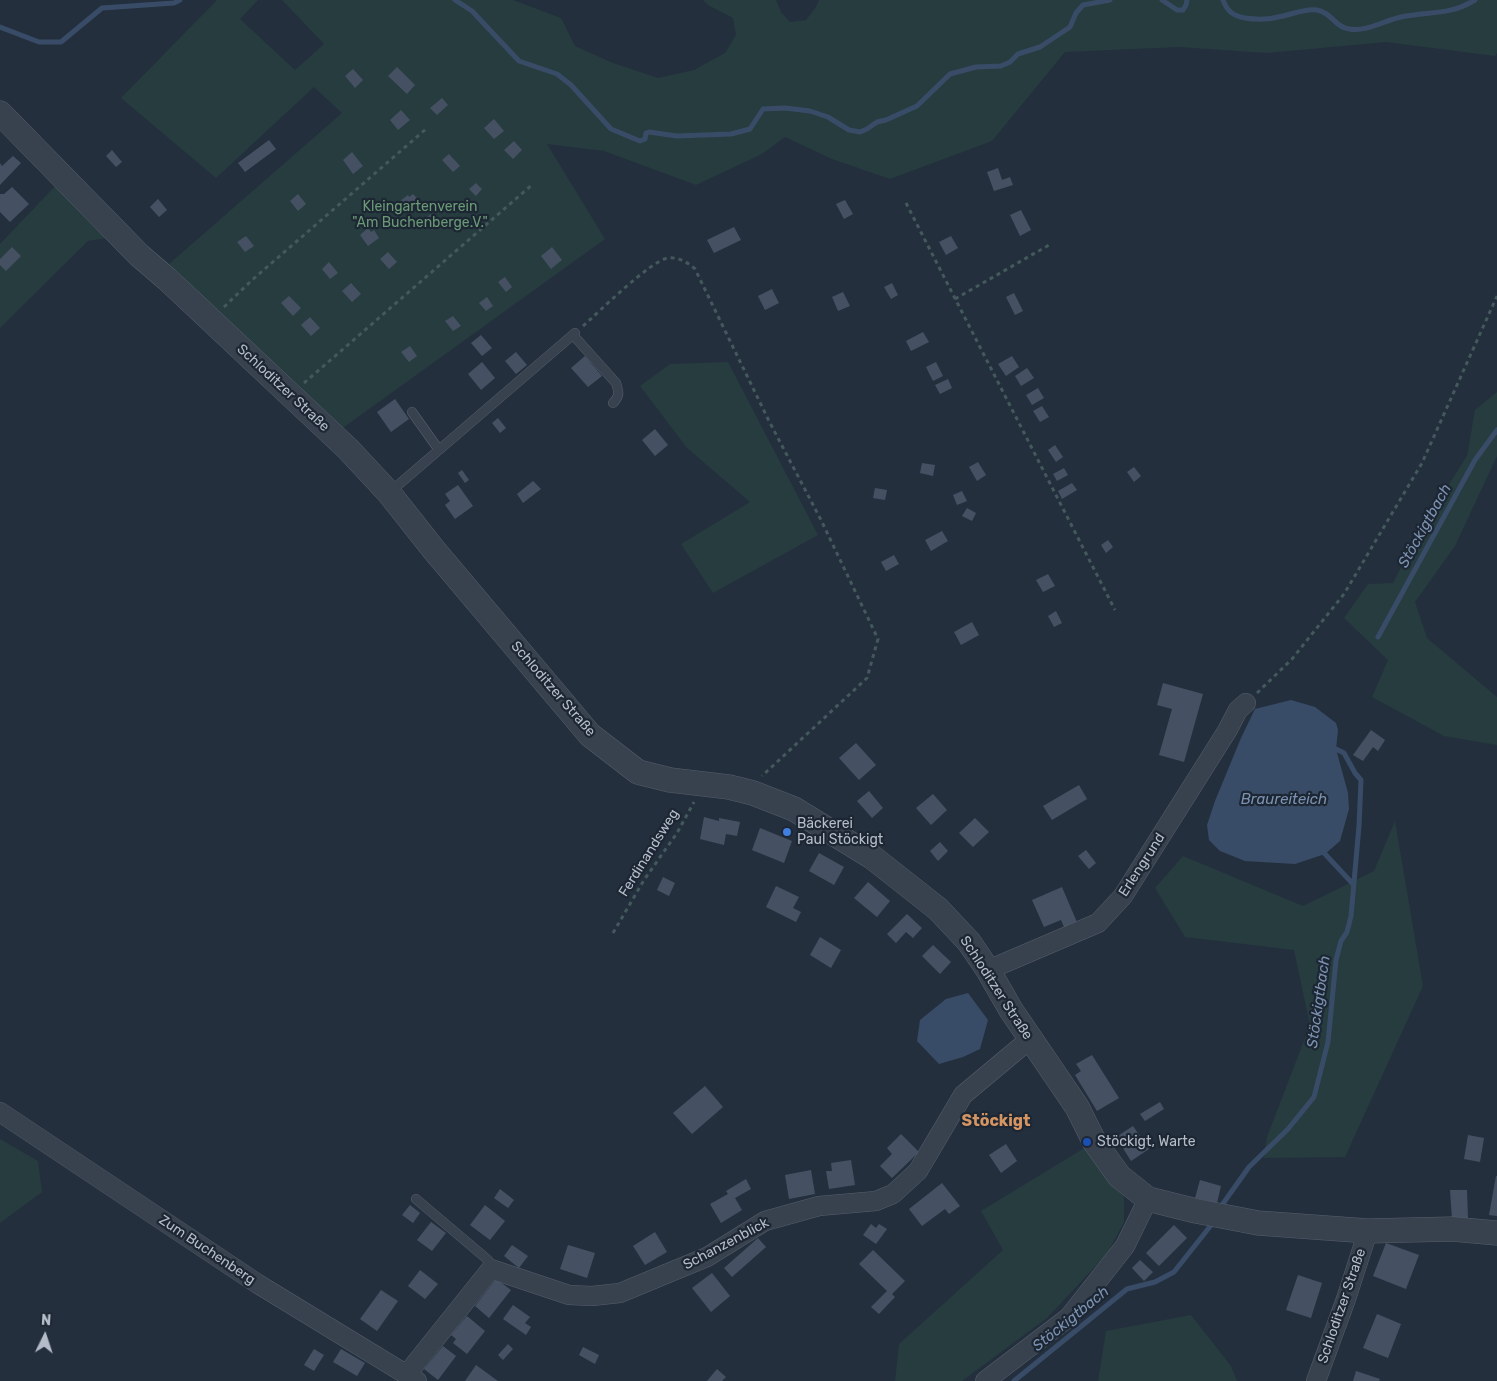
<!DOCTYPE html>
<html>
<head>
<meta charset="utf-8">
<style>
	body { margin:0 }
	#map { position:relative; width:1497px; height:1381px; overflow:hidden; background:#242f3e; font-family:Rubik,sans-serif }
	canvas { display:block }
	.north { position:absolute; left:20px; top:1311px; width:50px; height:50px; -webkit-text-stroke:4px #1d2633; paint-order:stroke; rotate:4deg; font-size:14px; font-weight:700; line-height:20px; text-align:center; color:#b4bcc9 }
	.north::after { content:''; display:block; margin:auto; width:18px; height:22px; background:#b4bcc9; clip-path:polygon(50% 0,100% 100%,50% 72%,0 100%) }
</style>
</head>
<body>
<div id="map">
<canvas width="1497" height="1381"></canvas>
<div class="north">N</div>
</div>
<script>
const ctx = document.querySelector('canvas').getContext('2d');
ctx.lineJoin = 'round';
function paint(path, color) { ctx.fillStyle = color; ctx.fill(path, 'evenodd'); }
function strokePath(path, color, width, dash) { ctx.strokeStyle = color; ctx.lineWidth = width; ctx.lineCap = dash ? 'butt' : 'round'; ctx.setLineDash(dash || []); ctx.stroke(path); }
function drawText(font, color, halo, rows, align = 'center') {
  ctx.font = font + ' Rubik,sans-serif'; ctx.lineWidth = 4.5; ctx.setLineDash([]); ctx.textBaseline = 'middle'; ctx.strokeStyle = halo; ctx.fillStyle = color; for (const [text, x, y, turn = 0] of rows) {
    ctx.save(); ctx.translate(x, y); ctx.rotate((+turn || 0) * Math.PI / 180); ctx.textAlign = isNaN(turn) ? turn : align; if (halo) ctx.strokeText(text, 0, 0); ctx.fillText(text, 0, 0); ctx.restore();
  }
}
paint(new Path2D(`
	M217,0h41l-18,19 55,51 29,-26 -42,-44h231l48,18 14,28 38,17 45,15 36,-8 31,-17 11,-18 -3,-17 -25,-13 -5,-5h73l5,12 9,10 16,-2 10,-13 3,-7h678v53l-2,3 -109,-14 -119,11 -88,-6 -114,5 -73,89 -102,38 -58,-20 -47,-22 -23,17 -66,31 -92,-34 -57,-7 58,95 -265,191 -171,-166 173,-151 -28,-26 -98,91 -95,-80z
	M58,183l48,55 -18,3 -88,87v-84z
	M728,362l90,173 -105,58 -32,-49 69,-42 -63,-54 -47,-62 30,-22z
	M1497,392v64l-42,90 -40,56 12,36 70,59v48l-53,-9 -72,-39 16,-37 -44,-42 24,-34 25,-1 33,-63 41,-64 8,-46z
	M1395,821l28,165 -78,171 -81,1 3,-21 43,-112 -16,-75 -109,-13 -30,-49 28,-32 120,50 71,-35z
	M0,1139l38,22 4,31 -42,31z
	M1086,1147l38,50v25l-17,32 -60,64 -85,63h-67l4,-37 104,-94 -22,-39z
	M1191,1315l40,51 6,15h-139l8,-50z`), '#263c3f');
paint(new Path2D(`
	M1291,700l24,7 21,16 2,7 -2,19 12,44 1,16 -9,32 -15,13 -30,10 -50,-3 -25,-10 -11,-11 -2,-15 8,-24 26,-63 14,-29z
	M968,993l20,27 -8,29 -17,8 -24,7 -22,-23 3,-21 26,-21z`), '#394c67');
strokePath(new Path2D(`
	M455,0l17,11 47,50 38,13 14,11 40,44 29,12 5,-2 1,-6 3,-1 28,4 54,-2 19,-5 13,-20 22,-1 25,3 18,6 21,13 11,2 7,-3 10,-7 9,-2 31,-14 33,-32 26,-7 25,-1 9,-4 8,-8 22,-7 30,-20 6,-14 7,-8 27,-5
	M1162,0l15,10h6l3,-5 1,-5
	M1223,0c4,11 10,16 22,18 13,2 24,2 38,-2 10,-2 23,-8 34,-6 14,2 19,18 32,19 18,3 34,-8 52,-12 27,-6 48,-1 74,-17
	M0,27l39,15h22l41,-34 72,-5 6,-3
	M1378,637l97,-177 22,-30
	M1325,854l28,30
	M1222,1205l27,-38 39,-38 26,-32 14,-55 8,-82 5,-19 6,-9 4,-16 8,-90 2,-46 -6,-7 -11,-20 -8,-4
	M1014,1381l113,-92 28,-7 19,-10 38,-48`), '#394c67', 5);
paint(new Path2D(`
	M397,67l18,18 -8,9 -19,-18z
	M353,69l10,11 -8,8 -10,-12z
	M442,98l6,7 -11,10 -7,-7z
	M401,110l9,10 -12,10 -8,-10z
	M494,119l10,12 -10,8 -10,-11z
	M269,140l7,9 -31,23 -7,-9z
	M514,141l8,9 -9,9 -9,-9z
	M112,150l10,12 -6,5 -10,-11z
	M352,152l11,14 -10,8 -10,-14z
	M449,154l11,12 -7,6 -11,-12z
	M13,156l8,7 -21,22v-22l2,3z
	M998,168l4,12 8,-3 3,8 -19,6 -7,-19z
	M476,183l6,6 -6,7 -7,-7z
	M12,187l17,17 -19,18 -10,-10v-18h4z
	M298,194l8,10 -8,7 -8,-10z
	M413,194l7,7 -12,10 -8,-10 8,-6 1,2z
	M158,199l9,11 -8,7 -9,-10z
	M845,200l8,14 -9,5 -8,-15z
	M1021,210l10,20 -11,6 -10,-21z
	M431,214l9,10 -8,6 -9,-10z
	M734,227l7,13 -27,13 -7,-13z
	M368,228l3,4 3,-2 5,8 -11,8 -8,-11z
	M246,236l8,10 -9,6 -8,-10z
	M951,236l7,12 -12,7 -7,-13z
	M12,247l9,9 -15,15 -6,-6v-6z
	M552,247l10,13 -11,9 -10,-13z
	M388,252l9,10 -8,7 -9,-10z
	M329,262l9,11 -8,6 -8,-10z
	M505,277l7,10 -6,5 -8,-10z
	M351,283l10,11 -9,8 -10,-11z
	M892,283l6,12 -7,4 -7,-12z
	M772,289l7,14 -14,7 -7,-14z
	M843,292l7,14 -12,5 -6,-14z
	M1014,293l9,18 -8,4 -9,-18z
	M289,296l12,12 -8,8 -12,-13z
	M487,297l6,9 -7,5 -7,-8z
	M453,316l8,10 -8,5 -8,-10z
	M310,317l10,11 -9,8 -10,-11z
	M923,332l6,10 -18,9 -5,-10z
	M481,335l11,13 -10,8 -11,-13z
	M410,346l7,10 -8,6 -8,-10z
	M516,352l11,13 -11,9 -11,-13z
	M585,356l17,20 -14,11 -17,-19z
	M1012,356l7,11 -13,9 -8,-12z
	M482,362l13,16 -14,12 -13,-16z
	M936,362l7,14 -10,5 -7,-14z
	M1027,368l7,10 -13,8 -6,-10z
	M948,379l4,9 -12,6 -5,-9z
	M1038,388l6,10 -12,7 -6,-10z
	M395,399l14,20 -18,13 -14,-20z
	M1042,406l7,11 -9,5 -7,-11z
	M498,418l8,10 -6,5 -8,-10z
	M655,429l13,16 -13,11 -13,-16z
	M1055,445l8,12 -7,5 -8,-12z
	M978,462l8,13 -9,6 -8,-14z
	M922,463l13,2 -2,11 -13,-3z
	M1134,467l7,9 -7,6 -7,-10z
	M1064,468l4,7 -11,6 -4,-7z
	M462,470l7,10 -4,3 -7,-10z
	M533,481l8,8 -18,14 -6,-9z
	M1072,483l5,7 -15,9 -4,-8z
	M458,485l15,21 -18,13 -10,-14 5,-4 -5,-7z
	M875,488l12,2 -2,10 -12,-2z
	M962,491l5,10 -10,4 -4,-10z
	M967,508l9,5 -4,8 -10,-5z
	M942,531l6,10 -17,10 -6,-11z
	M1108,540l5,7 -7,6 -5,-8z
	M894,555l5,9 -13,7 -5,-9z
	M1048,574l7,12 -12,6 -7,-12z
	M1056,611l6,12 -8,4 -6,-11z
	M972,622l7,13 -18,10 -7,-13z
	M1163,683l40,11 -19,68 -25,-7 13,-46 -15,-4z
	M1371,730l14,10 -7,11 -5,-4 -10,14 -10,-6z
	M856,743l20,22 -17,15 -20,-22z
	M1079,785l8,14 -35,21 -9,-14z
	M869,791l14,17 -11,10 -15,-17z
	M933,794l14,16 -16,15 -15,-17z
	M704,817l15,4v-3l21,4 -3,14 -11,-2 -2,11 -24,-6z
	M975,818l14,14 -16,15 -14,-14z
	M760,828l32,13 -8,22 -32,-13z
	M940,842l8,9 -10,10 -8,-10z
	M1086,850l10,13 -7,6 -11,-13z
	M819,853l25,14 -10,18 -25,-14z
	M663,877l12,6 -6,13 -12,-6z
	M868,882l22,19 -13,16 -23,-19z
	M776,886l23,11 -6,11 8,4 -5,10 -30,-15z
	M1062,887l17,40 -13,5 -5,-12 -17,7 -12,-27z
	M907,914l15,14 -9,10 -7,-6 -10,11 -9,-9z
	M820,937l21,13 -10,18 -21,-13z
	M933,945l18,17 -11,12 -18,-18z
	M1092,1055l27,43 -22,13 -22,-36 6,-4 -5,-7z
	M705,1086l18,21 -31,27 -19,-21z
	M1160,1102l4,7 -19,12 -5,-7z
	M1133,1126l16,23 -18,12 -15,-24z
	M901,1134l18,18 -27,26 -12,-12 12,-12 -5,-6z
	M1468,1135l16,3 -4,24 -16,-3z
	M1006,1144l11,17 -16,12 -12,-18z
	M851,1160l4,25 -26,4 -3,-18h6l-1,-8z
	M811,1170l4,24 -26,5 -4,-24z
	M1496,1176h1v40l-8,-1z
	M746,1179l5,10 -16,9 7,12 -21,13 -11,-19 18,-10 -2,-3z
	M1200,1180l21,6 -4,17 -22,-5z
	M942,1183l18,23 -11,8 -4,-5 -23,17 -13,-17z
	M500,1189l14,11 -6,8 -14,-10z
	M1450,1190h17l1,28 -16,1z
	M410,1205l10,8 -7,10 -11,-8z
	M485,1205l20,16 -15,19 -20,-15z
	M431,1222l15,11 -14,18 -15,-11z
	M871,1224l5,4 3,-4 8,5 -11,15 -13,-9z
	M1174,1225l13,13 -28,28 -13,-13z
	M655,1232l12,20 -22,13 -12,-19z
	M758,1238l8,9 -34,30 -8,-9z
	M1386,1243l33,12 -13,34 -33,-13z
	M512,1245l16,11 -9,12 -15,-12z
	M568,1245l27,8 -8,25 -27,-9z
	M873,1250l32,31 -13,13 3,3 -16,17 -8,-7 16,-16 -28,-27z
	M1140,1260l13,12 -9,9 -12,-13z
	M420,1270l18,14 -13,15 -17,-13z
	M712,1273l18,23 -19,16 -19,-24z
	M1298,1275l24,8 -11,35 -25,-8z
	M496,1279l15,11 -22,28 -14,-12z
	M381,1290l17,11 -21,30 -17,-12z
	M513,1305l17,12 -5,6 6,4 -5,8 -23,-16z
	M1377,1314l24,10 -13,34 -25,-10z
	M467,1316l18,15 -18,23 -14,-11 3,-4 -5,-4z
	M508,1344l5,5 -10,11 -5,-5z
	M443,1346l13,10 -18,24 -14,-11z
	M583,1347l16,8 -4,9 -16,-9z
	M314,1349l10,6 -10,16 -10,-6z
	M341,1349l24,14 -8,13 -24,-14z
	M476,1365l22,16h-33z
	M717,1369l9,8 -4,4h-15z
	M1356,1371l24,8 -1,2h-26z`), '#455162');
const service = new Path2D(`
	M573,335l43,48c3,9 4,13 -3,20
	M412,412l27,38
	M390,492l185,-159
	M416,1199l72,61 3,9`);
const minor = new Path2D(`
	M988,970l110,-47 25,-27 104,-165 11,-21 8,-7
	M0,1112l258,172 159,97
	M407,1374l84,-105 78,26 23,1 28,-3 87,-36 58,-36 54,-15 57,-5 17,-7 25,-23 45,-76 67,-56
	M985,1381l84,-64 56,-71 23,-47
	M1316,1381l30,-82 22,-68`);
const tertiary = new Path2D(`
	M0,113l139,142 28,24 181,170 41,44 45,57 156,185 48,37 32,8 59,7 24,6 41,16 78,48 66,52 31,33 19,28 23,40 66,97 17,34 25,35 29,23 48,12 62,12 110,8 84,-2 45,4`);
strokePath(service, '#565f6c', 10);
strokePath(minor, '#565f6c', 20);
strokePath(tertiary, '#565f6c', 25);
strokePath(new Path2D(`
	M906,203l209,407
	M955,299l94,-54
	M224,307l27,-26 175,-152
	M583,326c16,-14 67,-65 85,-68 11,-1 19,4 27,11l74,152 52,99 57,119 -11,39 -105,98
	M304,383l229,-199
	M1257,693l35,-34 52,-65 78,-131 75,-167
	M613,933l31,-53 33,-47 17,-31`), '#44595c', 3, [4, 4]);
strokePath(service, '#38414e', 9);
strokePath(minor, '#38414e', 19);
strokePath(tertiary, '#38414e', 24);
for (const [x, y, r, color] of [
	[787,832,5,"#3f7fe0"],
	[1087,1142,5,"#1a4fb4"]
]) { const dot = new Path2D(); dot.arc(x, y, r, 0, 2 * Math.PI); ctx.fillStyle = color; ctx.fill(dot); strokePath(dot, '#1d2633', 2); }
drawText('14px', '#6b9a76', '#1d2633', [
	["Kleingartenverein",420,207],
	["\"Am Buchenberge.V.\"",420,223]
]);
drawText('14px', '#b4bcc9', '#1d2633', [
	["Schloditzer Straße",283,388,43],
	["Schloditzer Straße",553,689,49],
	["Ferdinandsweg",649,853,-58],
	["Erlengrund",1142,865,-57],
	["Schloditzer Straße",996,988,57],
	["Schanzenblick",726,1244,-28],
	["Zum Buchenberg",207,1250,34],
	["Schloditzer Straße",1342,1306,-71]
]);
drawText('14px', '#b4bcc9', '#1d2633', [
	["Bäckerei",797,824],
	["Paul Stöckigt",797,840],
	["Stöckigt, Warte",1097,1142]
], 'left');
drawText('italic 15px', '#7c92b1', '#1d2633', [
	["Stöckigtbach",1425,526,-61],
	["Braureiteich",1284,800],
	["Stöckigtbach",1319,1002,-82],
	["Stöckigtbach",1071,1319,-39]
]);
drawText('bold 16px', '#d59563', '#1d2633', [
	["Stöckigt",996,1121]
]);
</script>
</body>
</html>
